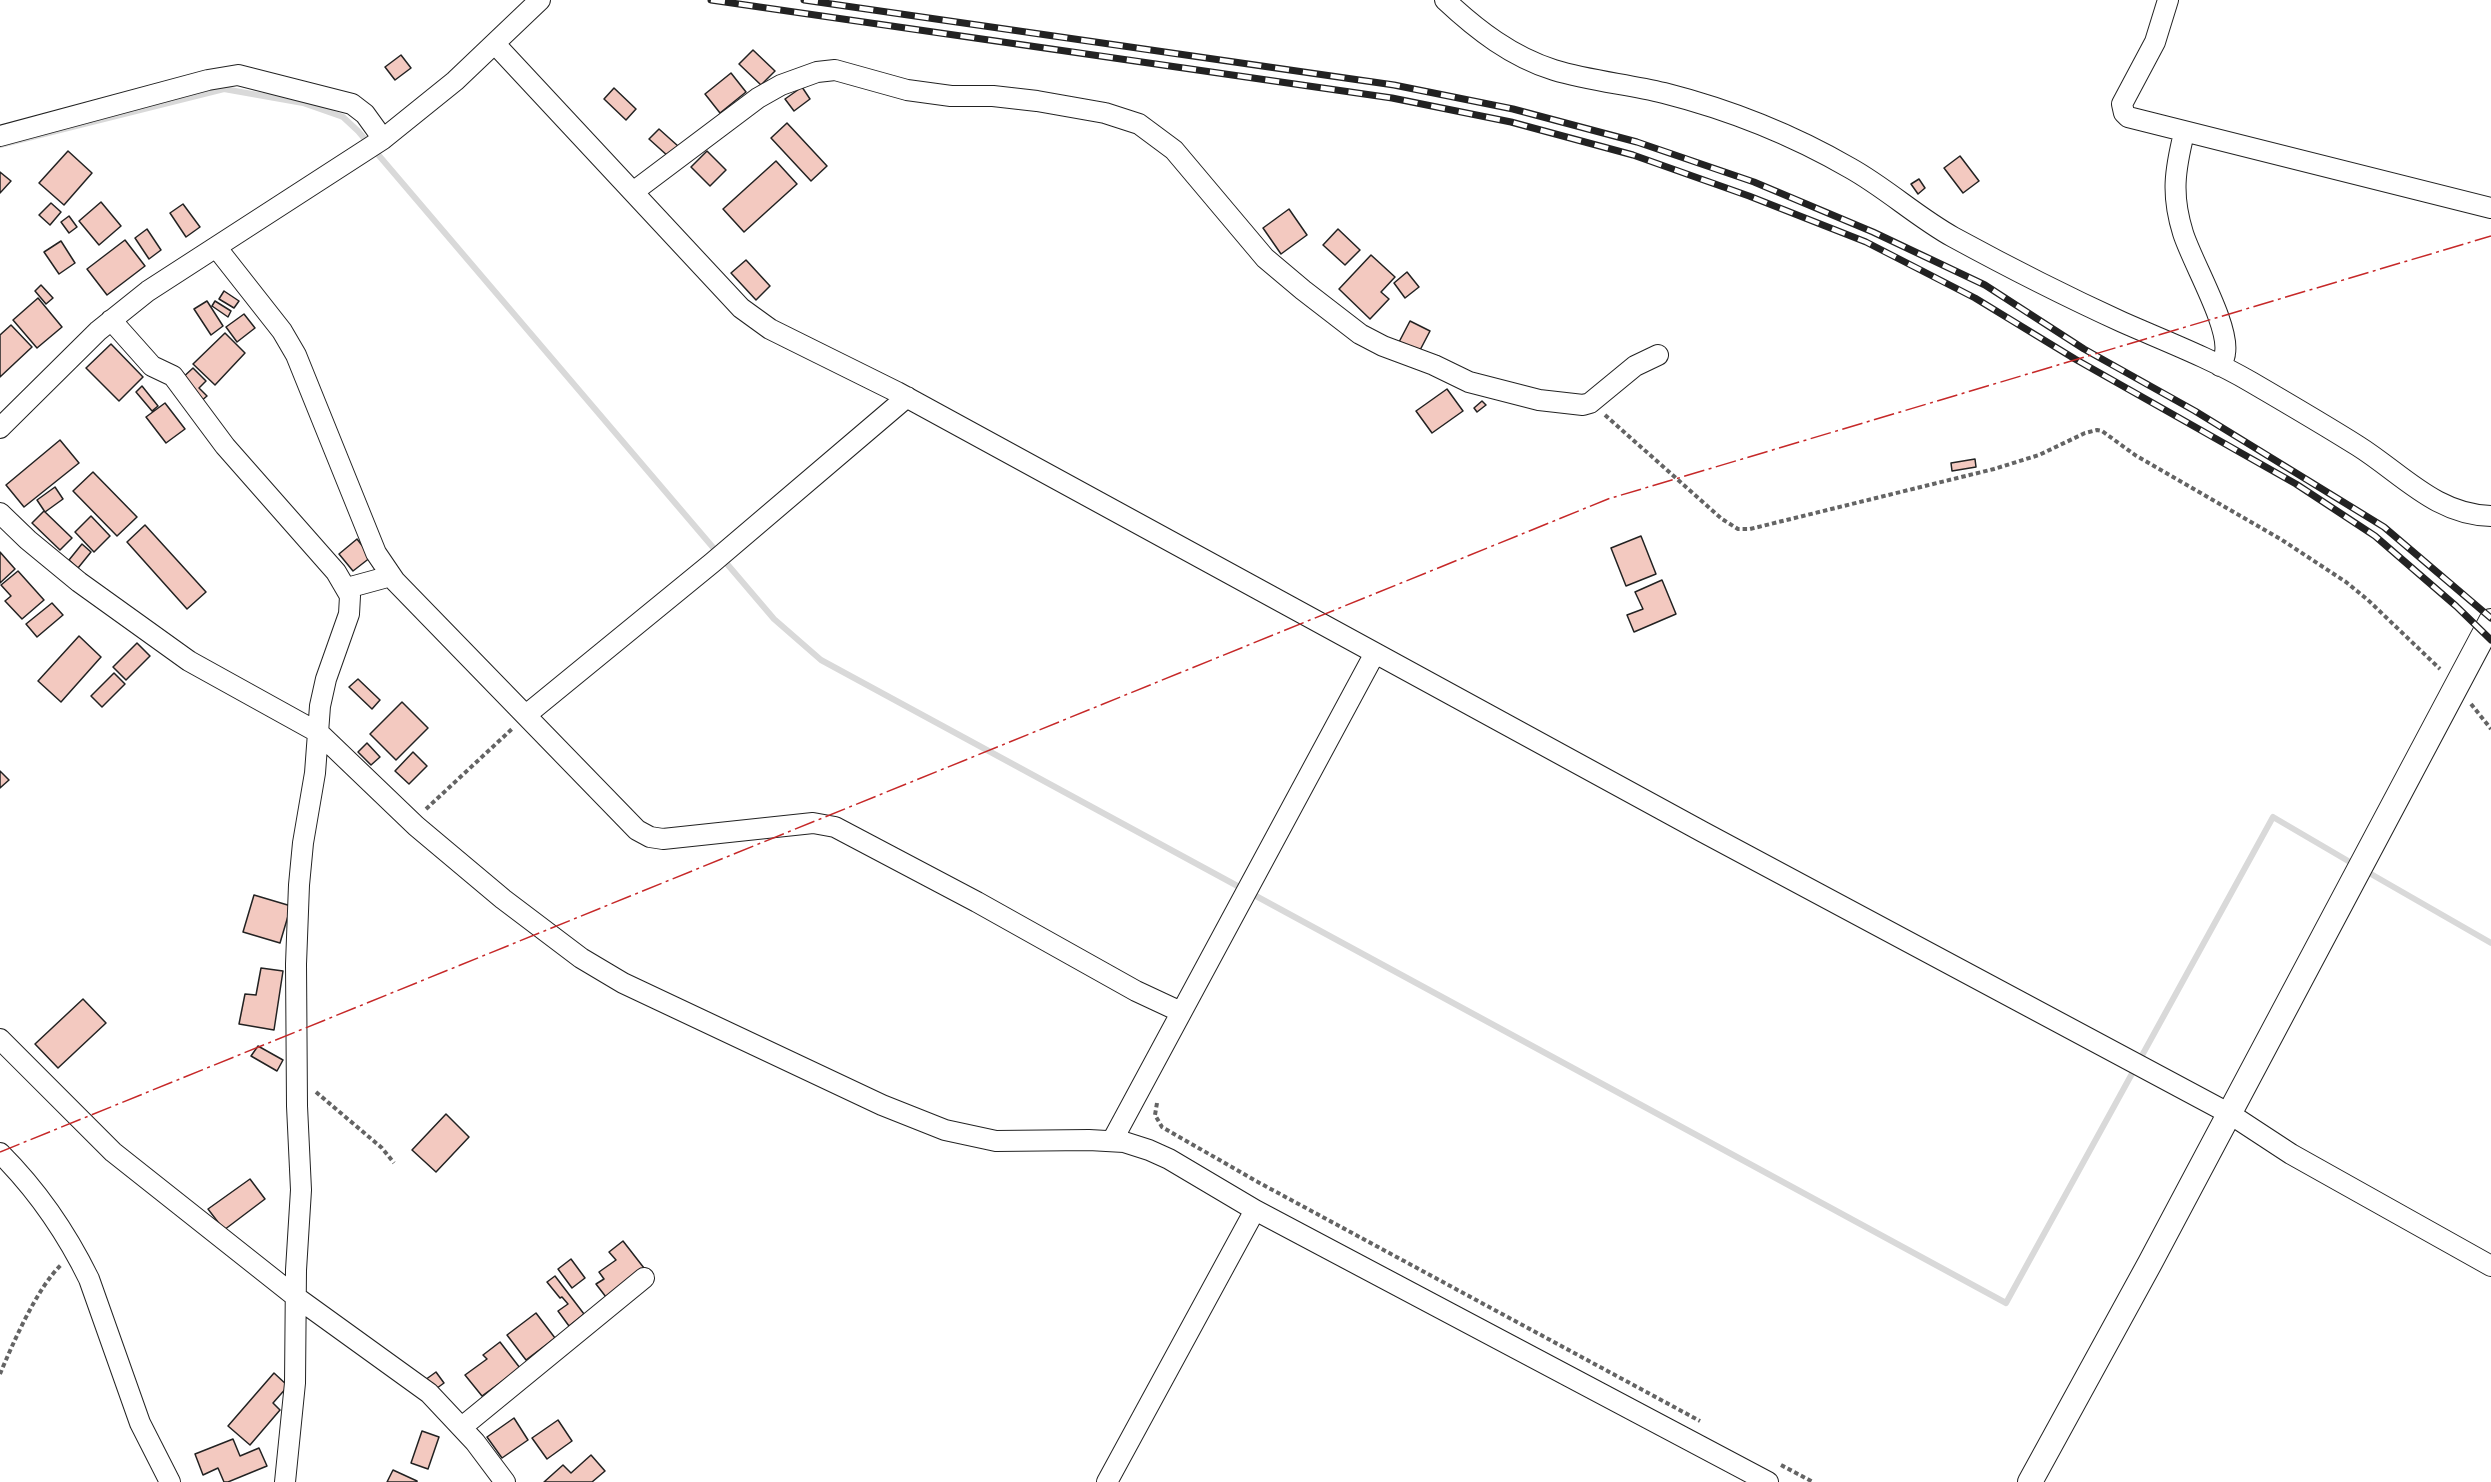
<!DOCTYPE html>
<html>
<head>
<meta charset="utf-8">
<style>
	body { margin:0 }
	canvas { display:block; background:#fff }
</style>
</head>
<body>
<canvas width="2491" height="1482"></canvas>
<script>
const ctx = document.querySelector('canvas').getContext('2d');
ctx.lineJoin = 'round';
function strokePath(path, color, width, dash) { ctx.strokeStyle = color; ctx.lineWidth = width; ctx.lineCap = dash ? 'butt' : 'round'; ctx.setLineDash(dash || []); ctx.stroke(path); }
function paint(path, color) { ctx.fillStyle = color; ctx.fill(path, 'evenodd'); }
strokePath(new Path2D(`
	M0,145l224,-56 79,14 40,14 15,14 416,488 47,41 1185,643 267,-486 82,48
	M2364,870l127,73`), '#d9d9d9', 6);
const building = new Path2D(`
	M753,50l22,21 -14,14 -22,-21z
	M401,55l10,13 -16,12 -10,-13z
	M731,73l15,19 -26,21 -15,-19z
	M802,87l8,12 -16,12 -9,-12z
	M614,88l22,21 -10,11 -22,-21z
	M787,123l40,43 -16,15 -40,-43z
	M659,129l19,17 -9,11 -20,-18z
	M68,151l24,22 -28,32 -25,-22z
	M707,151l19,19 -16,16 -19,-19z
	M1960,156l19,25 -16,12 -19,-25z
	M776,161l21,23 -53,48 -21,-23z
	M0,172l11,9 -11,12z
	M1919,179l6,9 -7,6 -7,-10z
	M101,202l20,24 -22,19 -20,-24z
	M51,203l10,9 -11,13 -11,-10z
	M183,204l17,23 -14,10 -16,-24z
	M1289,209l18,26 -26,19 -18,-26z
	M69,216l8,11 -8,6 -8,-11z
	M147,229l14,21 -12,9 -14,-21z
	M1338,229l22,21 -15,15 -22,-20z
	M125,240l20,26 -38,29 -20,-26z
	M61,241l14,22 -16,11 -15,-22z
	M1371,255l24,22 -14,15 8,7 -19,20 -31,-30z
	M746,260l24,26 -14,14 -25,-27z
	M1407,272l12,15 -14,11 -11,-15z
	M41,285l12,13 -7,6 -11,-13z
	M224,291l15,10 -5,7 -15,-9z
	M38,298l24,29 -25,21 -24,-28z
	M207,301l16,25 -12,9 -17,-26z
	M215,301l16,10 -3,6 -16,-11z
	M244,314l11,14 -18,14 -11,-15z
	M1410,321l20,10 -12,23 -20,-10z
	M11,325l21,22 -32,30v-42z
	M225,333l20,20 -30,32 -22,-21z
	M111,344l32,33 -24,24 -33,-33z
	M193,368l13,13 -7,7 8,8 -7,6 -21,-21z
	M142,386l16,20 -6,5 -16,-19z
	M1447,389l16,22 -31,22 -16,-22z
	M1482,401l4,4 -9,7 -3,-4z
	M165,403l20,26 -19,14 -20,-26z
	M60,440l19,23 -55,44 -18,-22z
	M1975,459l1,8 -24,4 -1,-8z
	M93,472l44,45 -20,19 -44,-45z
	M55,487l8,12 -18,13 -8,-12z
	M44,511l28,27 -12,12 -28,-27z
	M91,516l19,20 -16,16 -19,-20z
	M145,525l61,67 -19,17 -60,-67z
	M1641,536l15,38 -30,12 -15,-38z
	M357,539l14,18 -18,14 -14,-17z
	M82,544l9,8 -13,16 -9,-8z
	M0,552l15,17 -15,14z
	M18,571l26,29 -22,19 -17,-18 6,-5 -10,-11z
	M1662,580l14,34 -42,18 -7,-17 16,-6 -8,-17z
	M52,603l11,12 -26,22 -11,-13z
	M79,636l22,21 -40,45 -23,-21z
	M137,643l13,13 -24,24 -13,-13z
	M114,673l11,11 -23,23 -11,-11z
	M358,679l22,21 -8,9 -23,-22z
	M402,702l26,26 -32,32 -26,-26z
	M367,743l13,14 -9,8 -13,-13z
	M413,752l14,14 -18,18 -14,-13z
	M0,771l9,9 -9,8z
	M254,895l37,11 -11,37 -37,-11z
	M261,968l22,3 -9,59 -35,-6 6,-30 11,1z
	M83,999l23,24 -48,45 -23,-24z
	M258,1046l25,14 -6,11 -26,-15z
	M446,1114l23,23 -33,35 -24,-22z
	M250,1179l15,20 -41,31 -16,-21z
	M623,1241l21,27 -38,29 -10,-13 8,-5 -5,-7 17,-12 -7,-8z
	M571,1259l14,19 -13,10 -14,-19z
	M555,1276l29,38 -15,12 -11,-15 10,-7 -6,-7 -2,1 -13,-16z
	M536,1313l19,25 -29,22 -19,-25z
	M500,1342l20,26 -38,28 -17,-21 22,-16 -4,-4z
	M436,1372l8,11 -11,8 -8,-11z
	M274,1373l14,13 -15,17 7,7 -30,35 -22,-19z
	M514,1418l14,22 -26,18 -15,-21z
	M558,1420l14,21 -25,18 -15,-21z
	M422,1431l17,6 -11,32 -17,-6z
	M233,1439l7,17 19,-8 8,18 -39,16h-4l-6,-14 -15,7 -8,-21z
	M591,1455l14,16 -13,11h-48l19,-17 8,8z
	M393,1470l24,11v1h-30z`);
paint(building, '#f3c9c0');
strokePath(building, '#222', 1.5);
const minor = new Path2D(`
	M1445,0c32,30 67,57 109,70 36,11 73,14 110,23 63,16 129,42 186,75 36,20 67,49 103,69 55,30 112,59 169,85 43,19 88,36 129,60 36,21 72,42 107,64 43,27 78,69 133,70
	M2168,0l-13,42 -33,62 2,9 4,4 363,91
	M495,44l246,264 29,21 127,63 806,440 527,282 61,40 200,112
	M2184,133c-9,37 -13,62 -1,100 9,29 47,93 42,120 0,5 -3,9 -5,13
	M0,136l208,-56 30,-5 114,29 13,10 18,25
	M633,192l125,-94 23,-13 36,-13 18,-2 72,20 44,6h42l44,5 68,12 34,11 35,26 91,108 38,32 57,44 23,12 51,19 35,17 70,18 44,5 7,-2 45,-37 23,-11
	M216,247l66,84 14,24 80,198 19,28 242,249 13,7 13,2 150,-16 22,4 142,75 159,89 45,21
	M111,320l41,46 21,10 52,70 111,126 14,24 -1,18 -23,65 -6,27 -5,67 -12,70 -4,42 -3,79 1,142 4,84 -5,80 -1,113 -10,99
	M0,428l98,-97 50,-40 235,-152 72,-58 85,-81
	M0,513l28,27 51,42 110,79 130,72 97,93 87,73 78,59 42,25 259,122 63,25 51,11 93,-1 35,2 25,8 20,9 86,51 513,272
	M347,588l44,-12
	M526,715l186,-152 195,-166
	M0,1039l113,113 183,145 133,96 46,49 30,40
	M1112,1141l263,-488
	M0,1153c37,37 66,79 89,126l51,144 30,59
	M462,1427l182,-149
	M1107,1482l148,-272`);
const tertiary = new Path2D(`
	M2030,1482l120,-219 341,-642`);
strokePath(minor, '#222', 22);
strokePath(tertiary, '#222', 26);
strokePath(new Path2D(`
	M1605,415l117,104 16,10h12l244,-60 45,-14 46,-22 12,-3 5,1 33,24 147,85 64,42 22,18 72,69
	M2471,704l20,25
	M426,809l87,-81
	M316,1092l66,56 12,15
	M1157,1103l-2,12 7,12 94,54 444,240
	M0,1374c13,-31 37,-86 61,-109
	M1781,1465l32,17`), '#646464', 4, [4.5, 3]);
strokePath(minor, '#fff', 20);
strokePath(tertiary, '#fff', 24);
const rail = new Path2D(`
	M711,0l681,98 119,24 122,33 116,41 117,46 109,56 100,61 221,125 79,52 81,70 35,34
	M804,0l590,85 119,24 124,33 117,40 119,50 112,53 99,64 111,62 189,116 107,91`);
strokePath(rail, '#222', 7);
strokePath(rail, '#fff', 4.5, [14]);
strokePath(new Path2D(`
	M0,1152l1608,-653 883,-263`), '#c62828', 1.5, [21, 4.5, 3, 4.5]);
</script>
</body>
</html>
